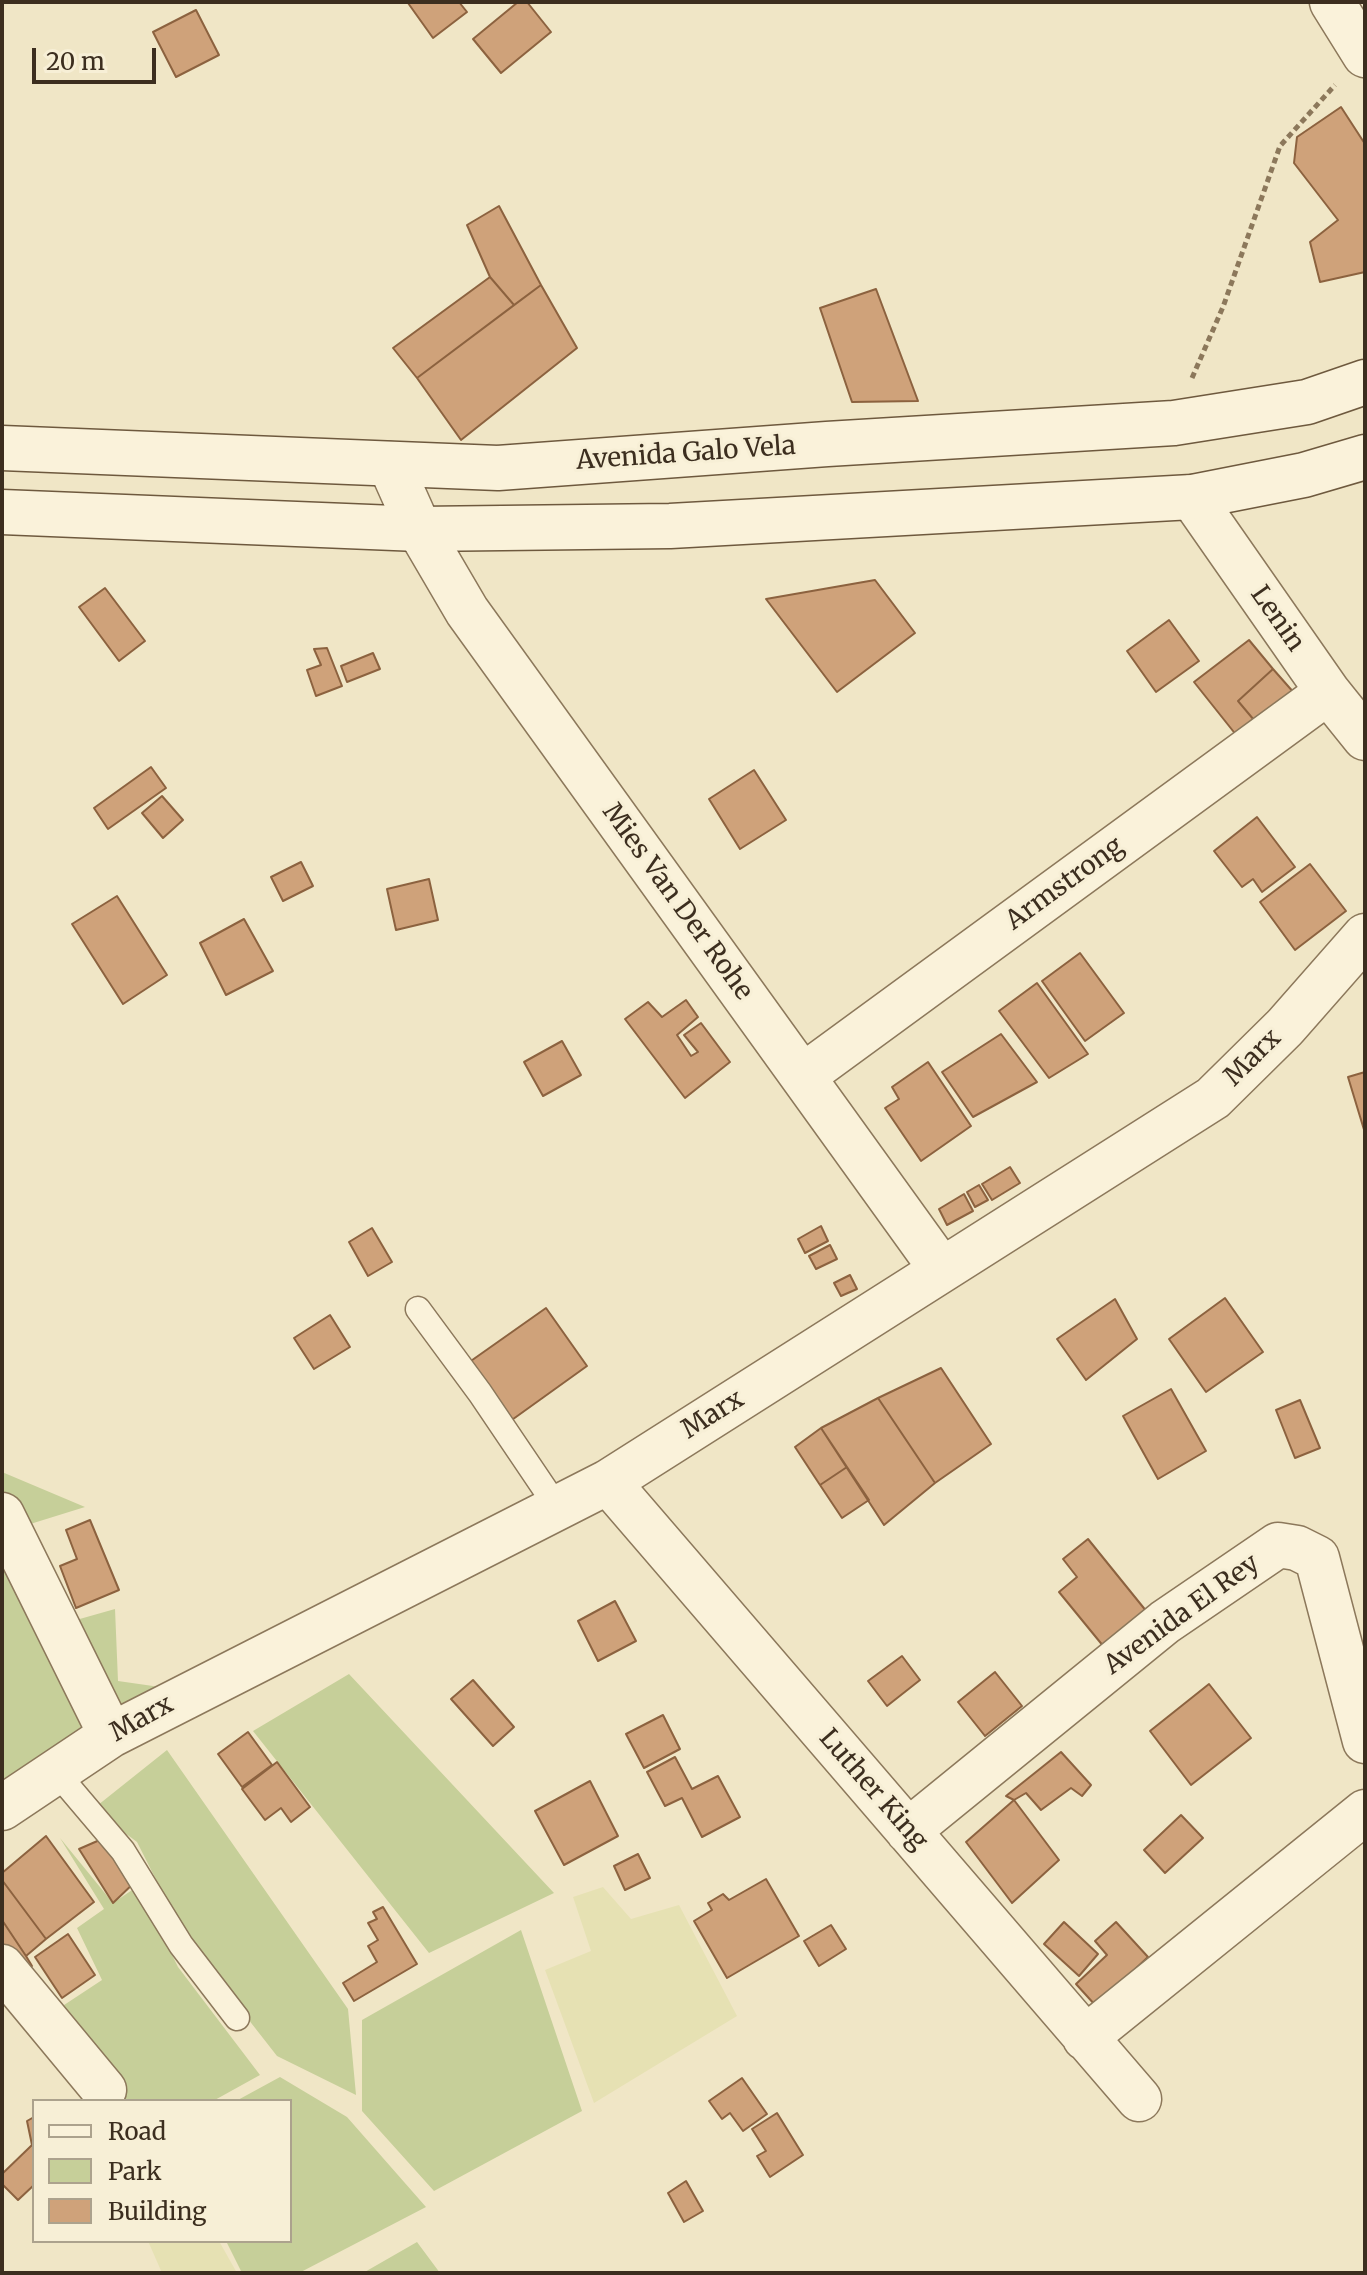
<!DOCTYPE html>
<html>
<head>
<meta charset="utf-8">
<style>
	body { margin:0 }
	#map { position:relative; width:1367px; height:2275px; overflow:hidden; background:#f0e6c6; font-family:Merriweather,serif }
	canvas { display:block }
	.frame { position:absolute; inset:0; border:4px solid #3c2e1f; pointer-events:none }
	.legend { position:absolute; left:32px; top:2099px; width:260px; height:144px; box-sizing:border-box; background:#f7efd6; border:2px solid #aca28d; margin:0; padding:10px 14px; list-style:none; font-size:24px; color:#3c2e1f }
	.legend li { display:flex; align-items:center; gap:16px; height:40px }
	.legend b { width:40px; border:2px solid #aca28d }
	.scale { position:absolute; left:32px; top:48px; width:124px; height:36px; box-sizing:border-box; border:4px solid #3c2e1f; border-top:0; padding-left:10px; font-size:24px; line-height:28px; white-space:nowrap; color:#3c2e1f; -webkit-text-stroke:6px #f7efd6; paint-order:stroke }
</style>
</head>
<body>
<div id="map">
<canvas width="1367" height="2275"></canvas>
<div class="frame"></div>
<ul class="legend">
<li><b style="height:10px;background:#faf2da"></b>Road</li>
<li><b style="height:22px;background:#c6cf99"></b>Park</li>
<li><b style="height:22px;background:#cfa27a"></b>Building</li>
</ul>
<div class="scale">20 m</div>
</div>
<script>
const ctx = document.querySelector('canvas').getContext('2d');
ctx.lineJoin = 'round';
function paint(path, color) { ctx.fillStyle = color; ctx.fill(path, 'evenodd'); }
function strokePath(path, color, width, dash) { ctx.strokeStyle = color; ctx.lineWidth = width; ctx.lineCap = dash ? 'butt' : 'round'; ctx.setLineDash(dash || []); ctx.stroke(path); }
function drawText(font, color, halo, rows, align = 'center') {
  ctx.font = font + ' Merriweather,serif'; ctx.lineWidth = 6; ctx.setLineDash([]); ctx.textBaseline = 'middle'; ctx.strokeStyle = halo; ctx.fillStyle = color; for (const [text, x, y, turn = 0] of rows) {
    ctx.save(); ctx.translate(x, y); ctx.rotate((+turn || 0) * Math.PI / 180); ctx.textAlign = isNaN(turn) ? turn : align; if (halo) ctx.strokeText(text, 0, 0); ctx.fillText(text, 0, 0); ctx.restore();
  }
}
paint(new Path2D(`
	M603,1887l28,32 48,-14 58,111 -143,87 -49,-133 46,-19 -18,-54z
	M148,2241h71l18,32h-75z`), '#e6e1b3');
paint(new Path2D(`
	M2,1472l83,35 -74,23 44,96 60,-17 3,72 70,10 -186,106z
	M349,1674l205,219 -125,60 -176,-222z
	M167,1750l181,259 8,86 -79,-39 -90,-115 -50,-99 -44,-33z
	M60,1838l53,65 25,-17 40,81 82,108 -47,26h-110l-45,-92 44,-29 -25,-52 27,-19z
	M521,1930l61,181 -148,80 -72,-80v-91z
	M280,2077l67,40 79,90 -127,66h-57l-15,-30 2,-2h61v-140h-54z
	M417,2242l23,31h-77z`), '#c6cf99');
const building = new Path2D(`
	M409,2h50l8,10 -34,26 -25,-35z
	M518,2h9l24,30 -50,41 -28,-34z
	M196,10l23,45 -43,22 -23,-45z
	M1341,107l24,37v128l-45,10 -10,-40 28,-22 -44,-57 3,-26z
	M499,206l42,79 -27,20 -24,-28 -23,-52z
	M490,277l24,28 -97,73 -24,-30z
	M541,285l36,63 -116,92 -44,-62z
	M876,289l42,112 -66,1 -32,-94z
	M875,580l40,53 -78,59 -71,-93z
	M105,588l40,53 -26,20 -40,-54z
	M1169,620l30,41 -43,31 -29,-41z
	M1249,640l24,29 -35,32 21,25 -22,10 -43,-54z
	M327,648l15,38 -26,10 -9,-26 14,-5 -7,-16z
	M373,653l7,16 -33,13 -6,-16z
	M1273,669l22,25 -36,32 -21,-25z
	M151,767l15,21 -58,41 -14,-21z
	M754,770l32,50 -46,29 -31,-50z
	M162,796l21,24 -20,18 -21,-25z
	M1257,817l38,50 -33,25 -9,-13 -11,8 -28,-36z
	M301,862l12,24 -30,15 -12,-24z
	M1310,864l36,47 -51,39 -35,-48z
	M429,879l9,41 -42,10 -9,-41z
	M117,896l50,79 -44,29 -51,-80z
	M244,919l29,52 -47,24 -26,-52z
	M1080,953l44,60 -39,28 -43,-60z
	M1037,983l51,71 -39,24 -50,-67z
	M686,1000l12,17 -21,18 14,21 7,-4 -14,-17 17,-12 29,39 -45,36 -60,-79 23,-17 14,15z
	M1001,1034l36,48 -64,35 -31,-45z
	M562,1041l19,34 -38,21 -19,-34z
	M928,1062l43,64 -50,35 -36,-53 14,-9 -7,-12z
	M1365,1072v61l-17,-56z
	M1010,1167l10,16 -28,17 -10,-16z
	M979,1185l9,15 -13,7 -8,-15z
	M964,1194l9,17 -26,14 -8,-16z
	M821,1226l7,15 -23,12 -7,-14z
	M372,1228l20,34 -24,14 -19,-34z
	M830,1245l7,14 -21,10 -7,-13z
	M850,1275l7,14 -16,7 -7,-13z
	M1225,1298l38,54 -57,40 -37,-53z
	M1115,1299l22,40 -51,41 -29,-41z
	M546,1308l41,58 -78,56 -41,-59z
	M330,1315l20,32 -36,22 -20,-31z
	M941,1368l50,76 -56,39 -57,-85z
	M1171,1389l35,62 -48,28 -35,-63z
	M878,1398l57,85 -51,42 -63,-97z
	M1300,1400l20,48 -25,10 -19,-48z
	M821,1428l26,39 -27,18 -25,-38z
	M847,1467l22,33 -27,18 -22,-33z
	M90,1520l29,70 -43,18 -16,-42 17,-7 -11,-29z
	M1088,1539l59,73 -43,35 -45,-55 18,-15 -14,-18z
	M615,1601l21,40 -38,20 -20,-40z
	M902,1656l18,24 -33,26 -19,-25z
	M995,1672l27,34 -37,30 -27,-34z
	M473,1680l41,47 -21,19 -42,-47z
	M1209,1684l42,54 -60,47 -41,-54z
	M663,1715l17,34 -36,19 -18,-34z
	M248,1732l24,33 -30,22 -24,-33z
	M1061,1752l30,33 -9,11 -11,-8 -30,22 -15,-17 -12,7 -8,-4z
	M675,1757l17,32 26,-13 22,41 -38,20 -20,-39 -17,8 -18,-34z
	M277,1762l33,45 -19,15 -10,-14 -16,12 -23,-31z
	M590,1781l28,55 -54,29 -29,-54z
	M1014,1800l45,60 -47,43 -46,-61z
	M1181,1815l22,23 -38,35 -21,-23z
	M46,1836l48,66 -48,37 -44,-59v-7z
	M102,1839l35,41 -24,23 -34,-54z
	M638,1854l12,24 -25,12 -11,-24z
	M766,1879l33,57 -72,42 -33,-57 18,-11 -4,-7 15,-9 6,6z
	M2,1880l44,59 -20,17 -24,-36z
	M383,1907l34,57 -63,37 -11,-18 34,-21 -9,-16 10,-6 -10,-17 9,-4 -4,-7z
	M2,1920l24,36 6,10 -15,3 -15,-22z
	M1064,1922l34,32 -19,22 -35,-32z
	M1116,1922l32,35 -52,49 -20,-22 31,-29 -12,-14z
	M831,1925l15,24 -27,17 -15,-25z
	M68,1934l27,41 -33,23 -27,-41z
	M742,2078l25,36 -24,17 -13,-18 -8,6 -13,-18z
	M777,2113l26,42 -33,22 -13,-21 9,-5 -14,-22z
	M34,2117v68l-16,15 -16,-16v-10l30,-29 -5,-24z
	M686,2181l17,30 -19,11 -16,-29z`);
paint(building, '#cfa27a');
strokePath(building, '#8c623f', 2);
const service = new Path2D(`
	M418,1309l62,84 77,114
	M56,1772l67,79 58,94 56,73`);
const minor = new Path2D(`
	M1332,2l33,53
	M390,464l29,65 48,82 475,659
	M1192,497l136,195 37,46
	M803,1076l525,-384
	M608,1482l531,617
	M2,1515l109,220
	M2,1808l109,-73 497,-253 605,-384 72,-71 80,-91
	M908,1831l257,-209 113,-77 19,3 20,10 48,183
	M2,1967l102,123
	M1085,2038l280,-226`);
const secondary = new Path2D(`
	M2,448l496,20 329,-24 347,-21 133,-21 58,-20
	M2,512l417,17 251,-3 522,-29 112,-22 61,-18`);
strokePath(service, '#8c785b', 27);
strokePath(minor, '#8c785b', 47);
strokePath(secondary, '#6e593e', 47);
strokePath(new Path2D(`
	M1192,378l31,-71 57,-161 55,-61`), '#8c785b', 5, [6, 4]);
strokePath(service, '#faf2da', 24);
strokePath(minor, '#faf2da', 44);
strokePath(secondary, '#faf2da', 44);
drawText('26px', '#3c2e1f', '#f7efd6', [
	["Avenida Galo Vela",686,454,-4],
	["Lenin",1277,619,55],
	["Armstrong",1065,884,-36],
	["Mies Van Der Rohe",677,902,54],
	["Marx",1253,1058,-45],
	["Marx",713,1415,-32],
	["Avenida El Rey",1182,1615,-36],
	["Marx",142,1719,-29],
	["Luther King",873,1790,49]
]);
</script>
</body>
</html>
